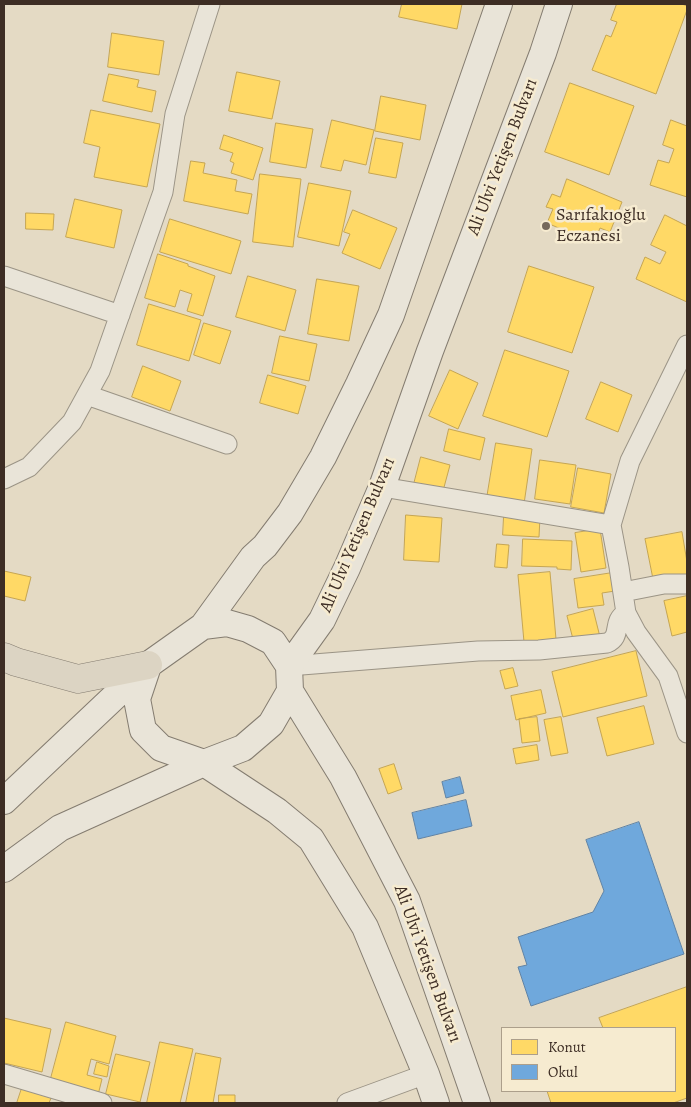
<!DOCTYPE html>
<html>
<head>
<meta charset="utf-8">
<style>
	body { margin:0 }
	#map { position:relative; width:691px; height:1107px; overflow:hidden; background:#e4dac4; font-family:Alegreya,serif }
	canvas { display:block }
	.frame { position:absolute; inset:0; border:5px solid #3d2d24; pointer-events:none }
	.legend { position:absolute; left:501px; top:1027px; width:175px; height:65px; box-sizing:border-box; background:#f6ebd0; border:1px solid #ac9f8b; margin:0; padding:6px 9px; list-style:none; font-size:15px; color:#3d2d24 }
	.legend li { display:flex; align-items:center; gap:10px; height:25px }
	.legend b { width:25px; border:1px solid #ac9f8b }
</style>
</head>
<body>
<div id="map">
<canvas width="691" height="1107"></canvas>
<div class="frame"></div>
<ul class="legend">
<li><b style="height:14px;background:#ffd966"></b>Konut</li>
<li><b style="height:14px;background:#6fa8dc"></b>Okul</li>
</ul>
</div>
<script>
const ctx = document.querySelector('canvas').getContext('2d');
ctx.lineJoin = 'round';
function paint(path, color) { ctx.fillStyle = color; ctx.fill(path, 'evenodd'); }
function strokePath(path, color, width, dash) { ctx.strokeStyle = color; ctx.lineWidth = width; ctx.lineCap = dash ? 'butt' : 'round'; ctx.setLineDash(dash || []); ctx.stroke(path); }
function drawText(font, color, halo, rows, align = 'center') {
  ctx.font = font + ' Alegreya,serif'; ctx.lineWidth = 5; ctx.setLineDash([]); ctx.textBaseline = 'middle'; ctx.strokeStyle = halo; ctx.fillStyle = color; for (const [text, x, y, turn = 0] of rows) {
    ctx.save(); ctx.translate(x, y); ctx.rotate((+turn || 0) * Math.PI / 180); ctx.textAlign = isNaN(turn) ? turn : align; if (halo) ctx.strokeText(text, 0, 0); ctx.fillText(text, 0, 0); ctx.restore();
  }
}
const homes = new Path2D(`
	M402,4h60l-5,25 -58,-12z
	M617,4h65l5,2v4l-31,84 -64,-24 14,-35 5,2 6,-15 -6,-2z
	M112,33l52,8 -5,34 -51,-8z
	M237,72l43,9 -8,38 -43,-8z
	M109,74l30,6 -2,7 19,4 -4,21 -49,-11z
	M570,83l64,23 -25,69 -64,-23z
	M381,96l45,9 -6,35 -45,-9z
	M91,110l69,14 -13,63 -53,-10 6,-30 -16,-4z
	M332,120l42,10 -8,35 -22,-5 -3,11 -20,-4z
	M671,120l16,6v71l-37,-12 8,-25 11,3 5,-14 -11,-4z
	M276,123l37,6 -7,39 -36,-6z
	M224,135l39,13 -10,32 -22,-7 3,-10 -4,-2 3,-8 -13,-4z
	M376,138l27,5 -7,35 -27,-5z
	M191,161l14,2 -2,10 34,7 -2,11 17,3 -4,20 -64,-13z
	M260,174l41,5 -8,68 -40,-5z
	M567,179l55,23 -12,30 -10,-4 -6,15 -47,-20 6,-14 -7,-2 6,-13 8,3z
	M309,183l42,8 -12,55 -41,-9z
	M75,199l47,11 -8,38 -48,-11z
	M353,210l44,18 -17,41 -38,-16 8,-19 -6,-2z
	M26,213l28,1 -1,16 -27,-1z
	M665,215l22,11v76l-51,-23 9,-22 15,7 6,-12 -15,-7z
	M170,219l71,22 -10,33 -71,-22z
	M158,254l30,10v2l27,10 -12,40 -16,-5 5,-17 -12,-4 -5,17 -30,-9z
	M529,266l65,21 -22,66 -64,-21z
	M248,276l48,14 -11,41 -49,-14z
	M317,279l42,7 -10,55 -41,-7z
	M149,304l52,16 -12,41 -52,-16z
	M204,323l27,8 -11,33 -26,-9z
	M280,336l37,8 -8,37 -37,-8z
	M505,350l64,21 -22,66 -64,-21z
	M143,366l38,15 -11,30 -38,-14z
	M450,370l28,13 -20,46 -29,-13z
	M268,375l38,11 -8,28 -38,-11z
	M601,382l31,13 -14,37 -32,-13z
	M449,429l36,9 -5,22 -36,-9z
	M496,443l36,6 -8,55 -37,-6z
	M421,457l29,8 -7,26 -29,-7z
	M540,460l36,5 -6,39 -35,-5z
	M578,468l33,6 -7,39 -33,-6z
	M406,515l36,3 -3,44 -35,-2z
	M504,516l36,1 -1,20 -36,-2z
	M600,529l6,39 -25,4 -6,-39z
	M682,532l5,30v16l-33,6 -9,-45z
	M523,539l49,2 -1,29 -14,-1v-2l-35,-1z
	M497,544l12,1 -2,23 -12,-1z
	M4,571l27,6 -6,24 -21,-5z
	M550,572l6,67 -32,3 -6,-67z
	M612,573l3,18 -13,2 2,12 -26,3 -4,-29z
	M687,596v36l-15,4 -8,-35z
	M593,609l7,28 -26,6 -7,-27z
	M636,651l11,45 -84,21 -11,-45z
	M513,668l5,18 -13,3 -5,-18z
	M541,690l5,23 -30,7 -5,-24z
	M644,706l10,38 -47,12 -10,-38z
	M537,717l3,24 -18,2 -3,-24z
	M561,717l7,36 -17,3 -7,-36z
	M537,745l2,15 -23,4 -3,-15z
	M394,764l8,25 -14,5 -9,-25z
	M687,987v111l-14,5h-122l-4,-12h128v-63h-72l-4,-10z
	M4,1018l47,11 -9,43 -38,-9z
	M66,1022l50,14 -7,28 -18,-5 -4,16 15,4 -4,16 -48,-13z
	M160,1042l33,7 -13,54h-33z
	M196,1053l25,5 -8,45h-27z
	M116,1054l34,8 -10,40 -34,-8z
	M97,1062l12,4 -2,11 -13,-3z
	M22,1088l29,10 -2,5h-32z
	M219,1095h16v8h-16z`);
paint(homes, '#ffd966');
strokePath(homes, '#c5a552', 1);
const schools = new Path2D(`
	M460,777l4,16 -18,5 -4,-16z
	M466,800l6,26 -54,13 -6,-26z
	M639,822l45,132 -153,52 -13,-39 9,-2 -9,-28 75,-25 11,-21 -18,-51z`);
paint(schools, '#6fa8dc');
strokePath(schools, '#6083a5', 1);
const street = new Path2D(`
	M4,276l116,39
	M687,345l-57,116 -19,64 8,42 7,46 10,19 32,44 19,57
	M87,395l140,49
	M4,479l25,-12 43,-45 28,-51 63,-179 12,-78 35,-110
	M382,487l229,38
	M623,592l41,-8h23
	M289,666l189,-15 61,-1 68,-7c16,-7 4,-21 19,-30
	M4,1074l98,29
	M347,1103l79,-29`);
const secondary = new Path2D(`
	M203,626l24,-3 21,6 25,13 16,24
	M148,666l-11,33 6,31 18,18 43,15 39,-15 28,-24 19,-33
	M4,801l144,-136 55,-39 50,-69 12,-11 25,-33 33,-56 36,-73 32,-69 108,-311
	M4,869l56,-41 144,-65 73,48 34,28 54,88 61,147 10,29
	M477,1103l-70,-202 -64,-124 -53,-86 -1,-25 33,-46 25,-52 35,-81 48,-136 113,-298 16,-49`);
const primary = new Path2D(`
	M4,657l12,5 62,17 70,-14`);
strokePath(street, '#9b9486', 21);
strokePath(secondary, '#847c70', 28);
strokePath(primary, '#847c70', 29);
strokePath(street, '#e9e4d8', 19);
strokePath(secondary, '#e9e4d8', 26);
strokePath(primary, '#dcd4c3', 28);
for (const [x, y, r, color] of [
	[546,226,5,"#776a5c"]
]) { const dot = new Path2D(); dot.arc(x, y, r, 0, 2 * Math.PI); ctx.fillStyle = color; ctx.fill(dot); strokePath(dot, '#f6ebd0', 2); }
drawText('18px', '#3d2d24', '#f6ebd0', [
	["Ali Ulvi Yetişen Bulvarı",503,157,-69],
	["Ali Ulvi Yetişen Bulvarı",358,535,-67],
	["Ali Ulvi Yetişen Bulvarı",427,964,70]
]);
drawText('18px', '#3d2d24', '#f6ebd0', [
	["Sarıfakıoğlu",556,216],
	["Eczanesi",556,237]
], 'left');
</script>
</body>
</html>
